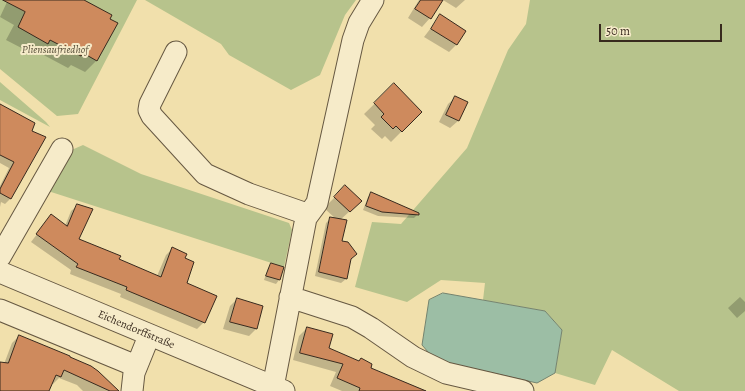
<!DOCTYPE html>
<html>
<head>
<meta charset="utf-8">
<style>
	body { margin:0 }
	#map { position:relative; width:745px; height:391px; overflow:hidden; background:#f1e0ac; font-family:Alegreya,serif }
	canvas { display:block }
	.scale { position:absolute; left:599px; top:24px; width:123px; height:18px; box-sizing:border-box; border:2px solid #382a1e; border-top:0; padding-left:5px; font-size:12px; line-height:14px; white-space:nowrap; color:#382a1e; -webkit-text-stroke:3px #f6ebc9; paint-order:stroke }
</style>
</head>
<body>
<div id="map">
<canvas width="745" height="391"></canvas>
<div class="scale">50 m</div>
</div>
<script>
const ctx = document.querySelector('canvas').getContext('2d');
ctx.lineJoin = 'round';
function paint(path, color) { ctx.fillStyle = color; ctx.fill(path, 'evenodd'); }
function strokePath(path, color, width, dash) { ctx.strokeStyle = color; ctx.lineWidth = width; ctx.lineCap = dash ? 'butt' : 'round'; ctx.setLineDash(dash || []); ctx.stroke(path); }
function drawText(font, color, halo, rows, align = 'center') {
  ctx.font = font + ' Alegreya,serif'; ctx.lineWidth = 4; ctx.setLineDash([]); ctx.textBaseline = 'middle'; ctx.strokeStyle = halo; ctx.fillStyle = color; for (const [text, x, y, turn = 0] of rows) {
    ctx.save(); ctx.translate(x, y); ctx.rotate((+turn || 0) * Math.PI / 180); ctx.textAlign = isNaN(turn) ? turn : align; if (halo) ctx.strokeText(text, 0, 0); ctx.fillText(text, 0, 0); ctx.restore();
  }
}
paint(new Path2D(`
	M0,0h137l-59,114 -21,2 -57,-47z
	M145,0h211l-11,15 -25,60 -29,15 -62,-35 -8,-11z
	M530,0h215v391h-66l-67,-41 -17,35 -40,-12 7,-43 -17,-19 -62,-11 2,-17 -44,-3 -34,22 -52,-15 17,-65 29,2 66,-76 41,-98 18,-26z
	M0,82l46,40 4,5 -50,-27z
	M83,145l58,29 148,49 3,7 -8,37 -236,-76 19,-39z`), '#b7c38c');
const water = new Path2D(`
	M443,293l102,18 17,19 -7,43 -18,10 -102,-23 -13,-15 7,-45z`);
paint(water, '#9cbea5');
strokePath(water, '#74836f', 1);
paint(new Path2D(`
	M4,0h78l15,60 -12,12 -14,-7 -3,3 -30,-16 -3,3 -29,-15 8,-15 -14,-8 7,-15z
	M419,0h23l-12,18 -8,9 -14,-9z
	M443,0h22l-9,8z
	M440,16l24,15 -8,14 -7,7 -25,-15z
	M394,85l27,27 -30,30 -6,-6 -3,3 -11,-10 4,-4 -11,-11z
	M456,97l11,6 -9,18 -8,7 -11,-6 9,-18z
	M0,105l34,19 -24,75 -5,5 -4,-2 -1,5v-21l9,-18 -9,-5z
	M371,194l47,20 -4,4 -36,-2 -15,-6 5,-13z
	M335,197l15,14 -10,9 1,22 9,17 -4,20 -5,4 -26,-7 11,-53 5,-5 5,1 -12,-11z
	M78,205l-1,34 41,21 39,16 9,-21 7,-7 11,10 1,25 19,39 -7,7 -77,-32 1,-3 -51,-20 1,-4 -40,-28 20,-26 14,10 6,-15z
	M271,264l12,4 -4,12 -3,4 -12,-4 4,-12z
	M740,297l5,5v9l-8,7 -9,-10z
	M237,299l25,7 -6,23 -7,7 -26,-7 7,-23z
	M307,328l21,21 41,19 58,23h-85l-12,-5 6,-14 -43,-12 6,-24z
	M19,336l49,22 43,33h-28l-6,-6 -18,-7 -6,6 -2,-1 -3,8h-48v-28l4,1 8,-21z`), '#0003');
const building = new Path2D(`
	M3,0h81l28,15 -2,4 8,4 -21,38 -14,-8 -2,3 -31,-16 -2,4 -30,-17 7,-15z
	M421,0h22l-12,19 -16,-10z
	M440,14l26,17 -9,14 -26,-16z
	M394,83l28,29 -20,20 -6,-6 -3,3 -12,-12 3,-3 -10,-11z
	M455,96l13,6 -9,19 -13,-6z
	M0,104l35,19 -3,8 14,6 -35,62 -11,-6v-4l14,-27 -14,-7z
	M345,185l17,16 -12,11 -16,-15z
	M371,192l48,21v2l-37,-3 -16,-6z
	M77,204l16,5 -14,30 42,17 -2,3 42,18 11,-30 15,7 -2,4 9,4 -7,21 30,13 -12,27 -79,-33 1,-3 -51,-20 2,-3 -42,-30 15,-20 16,12z
	M330,217l17,3 -5,21 6,1 9,12 -6,5 -4,20 -28,-7z
	M271,263l13,4 -4,13 -14,-4z
	M237,298l26,8 -6,23 -27,-7z
	M307,327l26,7 -4,14 30,13 2,-3 11,6 -1,4 55,23h-67l1,-3 -23,-10 6,-14 -43,-11z
	M19,335l51,21v1l21,9 7,5 21,20h-9l-46,-21 -3,7 -5,-2 -7,16h-49v-29l8,1z`);
paint(building, '#ce8a5d');
strokePath(building, '#382a1e', 1);
const minor = new Path2D(`
	M176,52l-26,52 -1,6 3,6 53,58 44,20 52,18 5,6
	M306,218l11,-15 36,-163 6,-17 14,-23
	M0,257l62,-108
	M0,272l284,119
	M290,297l62,20 19,11 42,29 33,16 77,18
	M0,310l136,56
	M273,387l33,-169
	M132,391l2,-18 15,-37`);
strokePath(minor, '#665842', 23);
strokePath(minor, '#f6ebc9', 21);
drawText('italic 11px', '#58503a', '#f6ebc9', [
	["Pliensaufriedhof",55,50]
]);
drawText('11px', '#382a1e', '#f6ebc9', [
	["Eichendorffstraße",136,330,23]
]);
</script>
</body>
</html>
